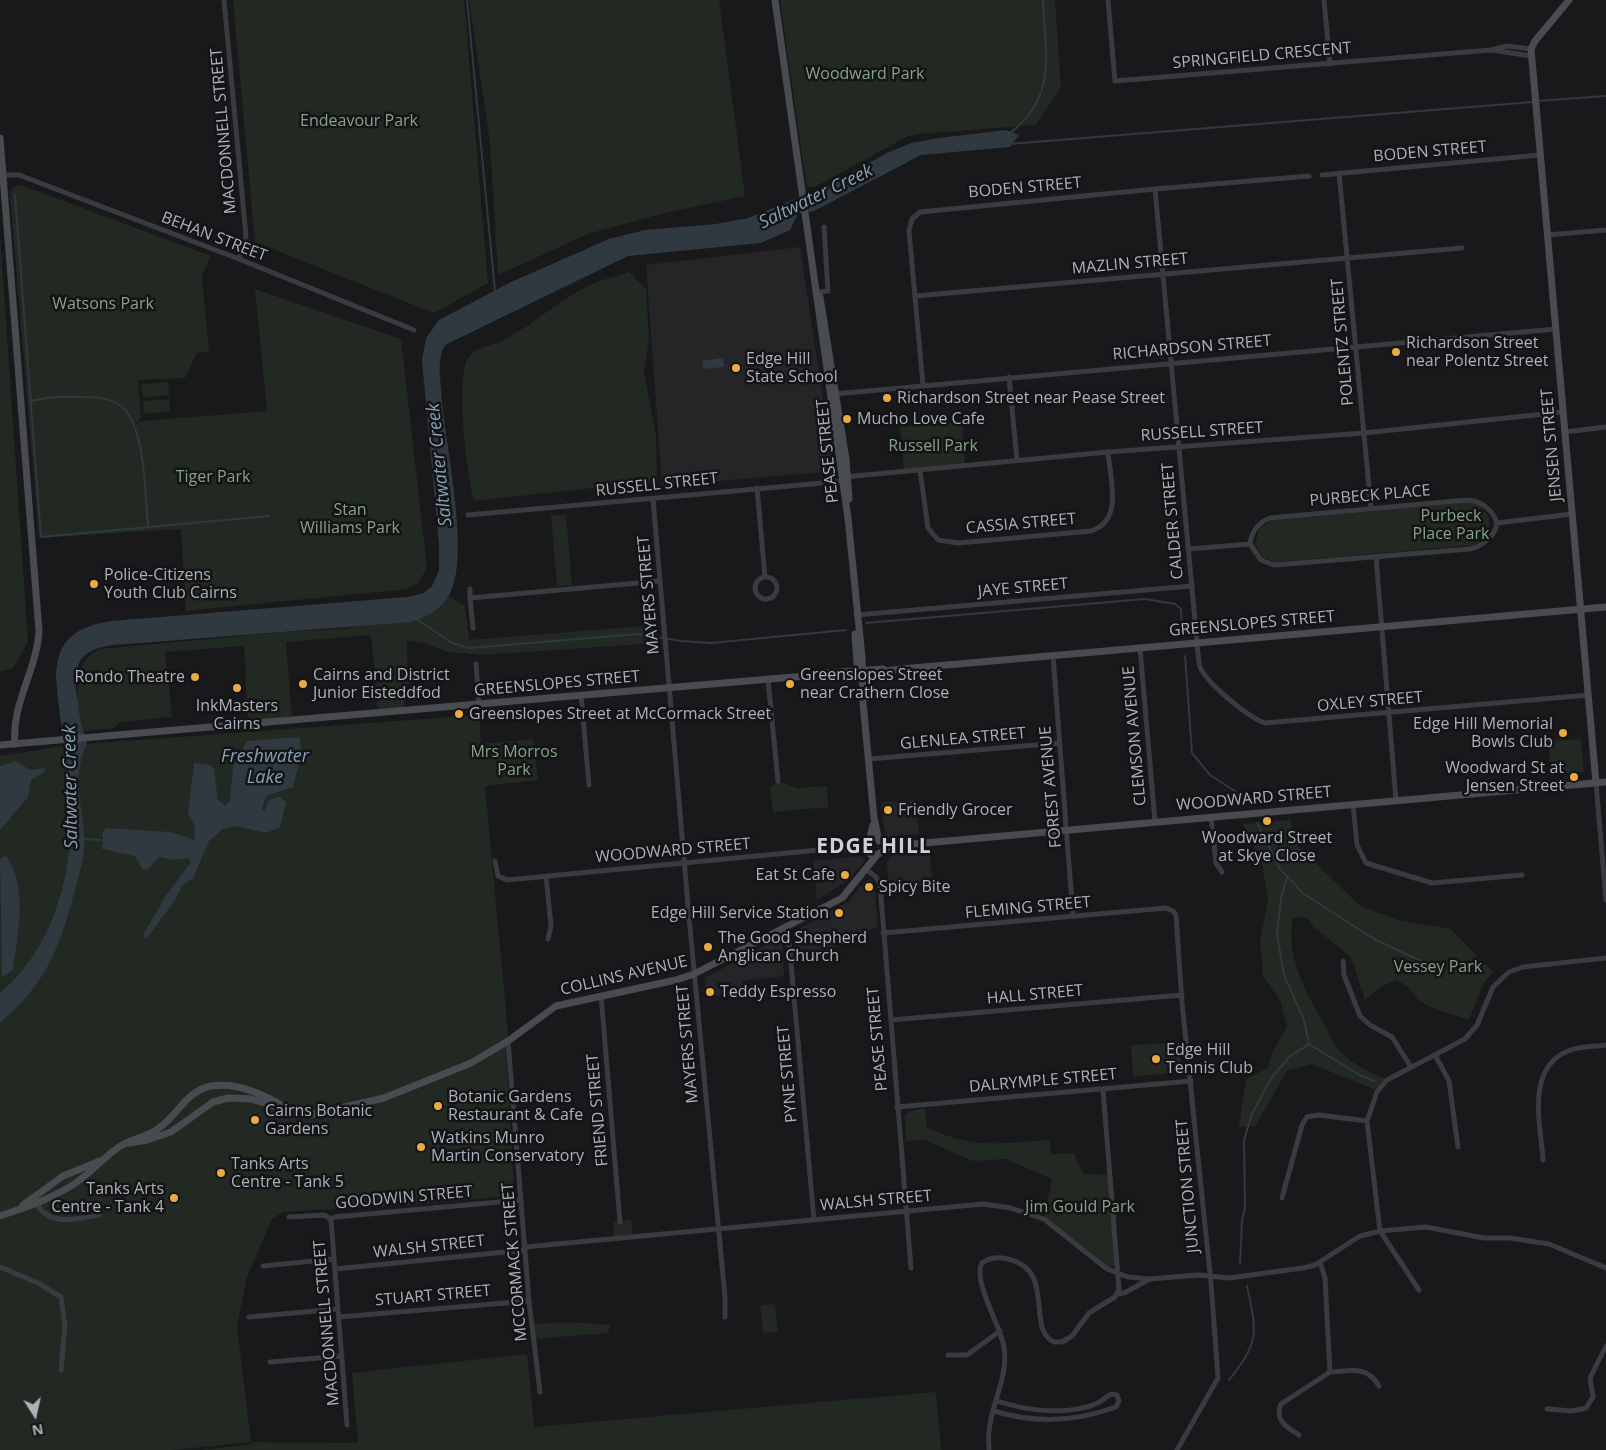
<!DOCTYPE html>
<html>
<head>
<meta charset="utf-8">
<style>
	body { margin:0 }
	#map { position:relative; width:1606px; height:1450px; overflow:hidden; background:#19191b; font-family:"Open Sans",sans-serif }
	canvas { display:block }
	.north { position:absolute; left:10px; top:1390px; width:50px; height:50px; -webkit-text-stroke:4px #141416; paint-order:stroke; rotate:170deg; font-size:14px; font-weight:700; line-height:20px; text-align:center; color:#acb1ba }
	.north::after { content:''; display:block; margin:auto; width:18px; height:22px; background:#acb1ba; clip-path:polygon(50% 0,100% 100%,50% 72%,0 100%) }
</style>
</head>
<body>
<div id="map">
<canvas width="1606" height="1450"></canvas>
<div class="north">N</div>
</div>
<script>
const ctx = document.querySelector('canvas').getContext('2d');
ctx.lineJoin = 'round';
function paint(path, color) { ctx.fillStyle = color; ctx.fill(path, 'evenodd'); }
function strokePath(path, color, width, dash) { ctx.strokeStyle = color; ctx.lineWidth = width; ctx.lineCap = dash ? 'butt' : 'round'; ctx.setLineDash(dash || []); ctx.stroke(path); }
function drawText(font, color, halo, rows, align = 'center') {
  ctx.font = font + ' "Open Sans",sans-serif'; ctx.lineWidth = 5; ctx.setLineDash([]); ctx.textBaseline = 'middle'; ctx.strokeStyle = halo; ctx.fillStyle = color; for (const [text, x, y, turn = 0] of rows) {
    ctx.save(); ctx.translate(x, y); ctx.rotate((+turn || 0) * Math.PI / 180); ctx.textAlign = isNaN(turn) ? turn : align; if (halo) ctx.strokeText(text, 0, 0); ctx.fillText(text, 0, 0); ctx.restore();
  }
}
paint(new Path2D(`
	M800,247l34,224 -172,15 -16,-221z
	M916,800l3,34 -34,3 -4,-35z
	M930,851l2,34 -43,5 -2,-29 6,-6z
	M862,856l3,5 -18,20 -30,19 -4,-39z
	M870,879l4,3 4,44 -67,33 -16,2 -1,-29 55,-31 15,-19z
	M782,936l2,40 -42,5v13l-36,2 -1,-18z`), '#252528');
paint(new Path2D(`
	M233,0h231l24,283 -54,30 -179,-71z
	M469,0h250l26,196 -84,18 -73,20 -90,41 -8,-132z
	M780,0h275l6,87 -25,38 -119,9 -11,3 -91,50h-7l-2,-4z
	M21,185l190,71 -9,20 7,76 -12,1 -12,25 -47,2 3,38 -6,6 8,-3 124,-10 -12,-122 146,50 26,229 -9,15 -11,6 -221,22 -5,-82 -142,9 -29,-343 3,-8z
	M0,193v42l28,407 -15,26 -13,4z
	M629,272l17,17 3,50 -5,33 12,64 1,45 -183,20c-7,-25 -19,-123 -6,-143 7,-11 23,-12 34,-17 30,-15 54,-39 84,-54 13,-7 29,-10 43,-15z
	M168,382l1,13 -26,3 -2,-14z
	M169,399l1,12 -26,3 -1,-13z
	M962,422l3,43 -61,6 -4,-44z
	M1469,502c25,6 28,32 5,43l-198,17 -12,-4 -9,-13 4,-16 11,-8z
	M566,514l6,71 -15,1 -6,-70z
	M449,596l16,10 4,34 187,-15 1,18 -174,12 -36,-3 -23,-9 -17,-3 1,46 -5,24 -25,2 -7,-77 -85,7 6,77 -44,4 -4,-77 -79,6 7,65 -52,5 -6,6 -31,3c-4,-31 -17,-65 17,-82l185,-17 60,-3 95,-22z
	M479,715l2,29 52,-5 5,41 -53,6 23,246 -2,19 8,137 -6,8 -85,8 -140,8 -11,7 -25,58 -10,49 14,116 107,1 -6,-70 175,-19 7,73 402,-35 5,58h-740l51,-6 -1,-2 -78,8h-173v-694l56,-9 41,-4z
	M1581,739l3,33 -33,3 -3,-34z
	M778,781l19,7 30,-2 1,21 -55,5 -3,-25z
	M1291,820l2,21 67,65 38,14 53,9 42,43 -10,12 -14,36c-13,-5 -35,-10 -46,-17 -12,-9 -11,-16 -27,-23l-13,6 -18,14 -14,-43 -36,-29 -9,-11 -13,1c-7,38 11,71 30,104 5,9 9,19 15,27 12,15 33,23 49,31l-9,11 -66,-27 -25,7 -32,55 -16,1 7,-48 22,-11 4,-15 15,-26 -7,-27 -17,-24 -3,-35 8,-42 -6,-36 -19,-39z
	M1179,1042l2,31 -48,3 -2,-31z
	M925,1108l2,19c45,23 74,16 122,13l2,14 23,-1 9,21 28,1 7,88 -11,6 -63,-50 8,-40 -46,-20 -33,2 -48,-21 -19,1 -1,-26 6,-4z
	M631,1220l2,16 -20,2 1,-16z
	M775,1304l3,28 -15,1 -3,-28z
	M569,1322l41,3 -2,8 -74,6 -1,-15z`), '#212922');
paint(new Path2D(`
	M1006,130l13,5 -9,12 -89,8 -107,56 -16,3 -8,16 -29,13 -133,13 -183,89c-8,14 -5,30 -4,45 3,51 30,162 9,204 -9,16 -23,23 -39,28l-297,23c-37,4 -43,23 -36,57 2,15 4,28 9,41 -18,39 -1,67 -3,105 -1,16 -7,33 -11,49 -15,55 -28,87 -73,126v-30c48,-40 69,-105 71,-166 1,-50 -12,-101 -15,-151 1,-37 20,-49 55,-55l296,-24 17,-4 8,-7 7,-15v-28l-17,-183 4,-22 13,-18 72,-38 98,-43 36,-9 71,-6 32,-6 82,-33 57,-32 24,-10 28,-5z
	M723,358l1,9 -21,2 -1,-8z
	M299,737l3,13 -9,37 -27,9 -4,13 3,3 3,-11 12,-5 6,7 -6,24 -14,6 -30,-7 -13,3 -14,12 -16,37 -10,7 -10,18 -27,36 -3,-4 22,-38 26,-35 -3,-4 -14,2 -15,-3 -11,12 -5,1 -8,-14 -33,-7 1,-17 3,-4 64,4 25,8 -1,-16 -6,-10 6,-51 17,2 3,4 4,31 8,6 4,-6 3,-34 14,-25z
	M16,761l14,9 15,-2 -1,4 -13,8 -3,17 -28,33v-64z
	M6,856c22,29 12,80 7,114l-11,7 -2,-118z`), '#2f393f');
strokePath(new Path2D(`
	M467,0l28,291
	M1537,101l69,-5
	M1010,133c48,-36 35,-81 33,-133
	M1009,144l524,-42
	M15,195l26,342 228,-21
	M31,401c17,-4 32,-5 49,-4 15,0 29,0 41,9 25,20 24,90 27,121
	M418,620l34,23 17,5 169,-14 43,7 30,2 135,-13
	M866,623l279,-24 30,5 6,5 1,23
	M1185,656l7,97 18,22 31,20 5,7
	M1257,823l23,46 24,25 70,45 60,28
	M83,839l18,1
	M1287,877l-6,21 -4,37 7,40 20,45 5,24 49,30 16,7
	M1240,1264l2,-44 3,-12 -1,-68 8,-26 18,-34 19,-23 20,-13
	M1229,1380c31,-39 28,-47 18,-94`), '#2f393f', 2);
strokePath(new Path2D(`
	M224,0l22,236 -7,23
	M1108,0l7,81 376,-31 16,-4 24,3
	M1324,0l6,64
	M1492,50l39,6
	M1339,173l32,335
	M3,175h16l220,84 175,71
	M1322,175l218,-20
	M1155,189l44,475c4,17 49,53 66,59l324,-28
	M1547,235l59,-5
	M815,293l13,-2 -4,-64
	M915,296l547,-48
	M1009,377l8,83
	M923,385l-14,-154 3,-12 8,-7 235,-23 154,-13
	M834,394l722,-65
	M1565,432l41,-5
	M920,470l8,58 10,12 20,3 133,-12c33,-10 19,-53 17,-79
	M844,477l264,-25 256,-19 199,-21
	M757,488l8,89
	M653,499l36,418 36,380v20
	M1467,500c13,0 26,10 30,23 -2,13 -14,23 -27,26l-196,16 -13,-5 -11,-16c1,-12 9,-22 20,-26z
	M468,515l377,-34
	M1497,523l75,-9
	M1189,549l61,-5
	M1376,557l20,243
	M755 588a11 11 0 1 1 22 0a11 11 0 1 1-22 0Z
	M470,589v9
	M856,615l336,-29
	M473,628l-3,-30 190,-17
	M1140,648l15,174
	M1053,656l20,260
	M476,664l3,40
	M768,680l10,101
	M581,695l8,90
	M869,759l191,-16
	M1596,783l10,117
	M1353,804l4,41 9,18 66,20 90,-8
	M1211,817l5,46 6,9
	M495,861l3,15 9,4 322,-31 38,1
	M867,870l9,7 4,7 31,384
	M546,876l5,50 -3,13
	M785,927l4,14 25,279
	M883,933l283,-25 7,3 3,4 6,88 29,280 7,95 -41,72
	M1343,961l1,14 16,41 10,9 22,12 19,30
	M601,995l19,227
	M891,1020l291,-25
	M508,1041l21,260 11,91
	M1435,1055l14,26 9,66
	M897,1107l294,-26
	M1543,1160c-2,-35 -18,-91 25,-109 11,-5 26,-4 38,-6
	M1282,1198l20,-73 5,-8 12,-2 48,6
	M37,1203c10,24 42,16 62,12
	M289,1217l35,-2 7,4
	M331,1219l16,206
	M331,1219l4,-2 186,-17
	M525,1247l458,-43 28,4 33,11 63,50 21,8 22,2 48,-4 31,3 74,-10 12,-3 45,-29 20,-5 46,-4 58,11h26l39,6 57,24
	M1320,1262l5,16 5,94c22,-1 37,-7 49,14
	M263,1266l71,-7
	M0,1267l38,16 23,14 4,28 -4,45
	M335,1269l190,-19
	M1419,1290l-39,-59 -13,-110 10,-29 10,-12 78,-41 12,-14 16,-38 16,-15 14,-5 83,-9
	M1117,1294l7,-1 26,-14
	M249,1317l89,-8
	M339,1317l190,-16
	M948,1355h19l33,-24
	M270,1362l72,-6
	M1547,1409l25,2 14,-3 7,-11 -3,-19 16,-32
	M994,1411c42,13 81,11 122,-4l3,-6 -2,-6 -6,-1c-4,2 -8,6 -13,9 -29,13 -71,8 -101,-2
	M1299,1435c-12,-8 -25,-14 -18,-31l49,-32
	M989,1450c0,-6 -1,-13 0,-19 2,-26 20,-56 15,-84 -3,-20 -32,-67 -22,-84 8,-6 16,-6 26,-4 49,11 17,70 46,83h8l10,-6 17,-23 26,-16 4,-7 -16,-201`), '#3a3b40', 5);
strokePath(new Path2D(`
	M775,0l73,518 14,139 1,46 11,115 5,23
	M1569,0l-34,41 -4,8 65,734
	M0,138l39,493c-2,39 -28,73 -24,113
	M820,297l26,162 3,40
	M855,634l3,44
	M824,673l59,-4
	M0,745l817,-70 21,2 63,-8 705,-62
	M873,825l-6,25 3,4 7,1
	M129,1143l18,-3 24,-8 42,-30 15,-4 23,1 47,14 16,1 70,-16 87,-35 37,-22 48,-35 120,-26 18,-6 148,-76 35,-43 14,-9 715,-64
	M23,1205l40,-29 37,-15
	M0,1216c26,-9 54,-18 77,-34 16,-11 30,-29 47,-38 12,-6 24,-8 35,-16 19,-13 27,-37 52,-42 25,-4 48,7 69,18`), '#484b50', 7);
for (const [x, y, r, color] of [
	[1396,352,5,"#e9aa43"],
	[736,368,5,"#e9aa43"],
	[887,398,5,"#e9aa43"],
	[847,419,5,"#e9aa43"],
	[94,584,5,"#e9aa43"],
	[195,677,5,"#e9aa43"],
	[303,684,5,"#e9aa43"],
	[790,684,5,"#e9aa43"],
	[237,688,5,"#e9aa43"],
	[459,714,5,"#e9aa43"],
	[1563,733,5,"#e9aa43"],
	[1574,777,5,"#e9aa43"],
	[888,810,5,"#e9aa43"],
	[1267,821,5,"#e9aa43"],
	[845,875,5,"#e9aa43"],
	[869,887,5,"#e9aa43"],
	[839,913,5,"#e9aa43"],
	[708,947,5,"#e9aa43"],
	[710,992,5,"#e9aa43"],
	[1156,1059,5,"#e9aa43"],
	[438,1106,5,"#e9aa43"],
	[255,1120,5,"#e9aa43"],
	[421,1147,5,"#e9aa43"],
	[221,1173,5,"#e9aa43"],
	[174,1198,5,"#e9aa43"]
]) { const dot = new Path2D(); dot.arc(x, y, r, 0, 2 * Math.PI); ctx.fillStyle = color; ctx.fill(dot); strokePath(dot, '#141416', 2); }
drawText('16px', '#acb1ba', '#141416', [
	["SPRINGFIELD CRESCENT",1262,56,-5],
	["MACDONNELL STREET",224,131,-95],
	["BODEN STREET",1430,152,-5],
	["BODEN STREET",1025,188,-5],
	["BEHAN STREET",214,237,21],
	["MAZLIN STREET",1130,264,-5],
	["POLENTZ STREET",1343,342,-95],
	["RICHARDSON STREET",1192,348,-5],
	["RUSSELL STREET",1202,432,-4],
	["JENSEN STREET",1552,445,-95],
	["PEASE STREET",828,451,-96],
	["RUSSELL STREET",657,485,-6],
	["PURBECK PLACE",1370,496,-5],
	["CALDER STREET",1173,521,-95],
	["CASSIA STREET",1021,524,-5],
	["JAYE STREET",1023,588,-5],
	["MAYERS STREET",649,595,-95],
	["GREENSLOPES STREET",1252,624,-5],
	["GREENSLOPES STREET",557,684,-5],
	["OXLEY STREET",1370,702,-5],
	["CLEMSON AVENUE",1135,736,-95],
	["GLENLEA STREET",963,739,-5],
	["FOREST AVENUE",1051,787,-95],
	["WOODWARD STREET",1254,799,-5],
	["WOODWARD STREET",673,851,-5],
	["FLEMING STREET",1028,908,-5],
	["COLLINS AVENUE",624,976,-13],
	["HALL STREET",1035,995,-5],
	["PEASE STREET",878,1039,-95],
	["MAYERS STREET",688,1044,-95],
	["PYNE STREET",788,1074,-95],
	["DALRYMPLE STREET",1043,1081,-5],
	["FRIEND STREET",598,1110,-95],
	["JUNCTION STREET",1188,1186,-95],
	["GOODWIN STREET",404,1198,-5],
	["WALSH STREET",876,1201,-5],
	["WALSH STREET",429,1247,-6],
	["MCCORMACK STREET",515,1262,-95],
	["STUART STREET",433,1296,-5],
	["MACDONNELL STREET",327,1323,-95]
]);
drawText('16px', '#84a485', '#141416', [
	["Woodward Park",865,74],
	["Endeavour Park",359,121],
	["Watsons Park",103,304],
	["Russell Park",933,446],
	["Tiger Park",213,477],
	["Stan",350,510],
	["Williams Park",350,528],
	["Purbeck",1451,516],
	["Place Park",1451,534],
	["Mrs Morros",514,752],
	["Park",514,770],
	["Vessey Park",1438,967],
	["Jim Gould Park",1080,1207]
]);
drawText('16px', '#acb1ba', '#141416', [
	["Richardson Street",1406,343],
	["near Polentz Street",1406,361],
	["Edge Hill",746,359],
	["State School",746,377],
	["Richardson Street near Pease Street",897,398],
	["Mucho Love Cafe",857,419],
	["Police-Citizens",104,575],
	["Youth Club Cairns",104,593],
	["Cairns and District",313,675],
	["Junior Eisteddfod",313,693],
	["Greenslopes Street",800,675],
	["near Crathern Close",800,693],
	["Rondo Theatre",185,677,"right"],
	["InkMasters",237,706,"center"],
	["Cairns",237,724,"center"],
	["Greenslopes Street at McCormack Street",469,714],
	["Edge Hill Memorial",1553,724,"right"],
	["Bowls Club",1553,742,"right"],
	["Woodward St at",1564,768,"right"],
	["Jensen Street",1564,786,"right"],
	["Friendly Grocer",898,810],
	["Woodward Street",1267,838,"center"],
	["at Skye Close",1267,856,"center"],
	["Eat St Cafe",835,875,"right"],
	["Spicy Bite",879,887],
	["Edge Hill Service Station",829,913,"right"],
	["The Good Shepherd",718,938],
	["Anglican Church",718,956],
	["Teddy Espresso",720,992],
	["Edge Hill",1166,1050],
	["Tennis Club",1166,1068],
	["Botanic Gardens",448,1097],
	["Restaurant & Cafe",448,1115],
	["Cairns Botanic",265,1111],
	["Gardens",265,1129],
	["Watkins Munro",431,1138],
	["Martin Conservatory",431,1156],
	["Tanks Arts",231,1164],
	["Centre - Tank 5",231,1182],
	["Tanks Arts",164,1189,"right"],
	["Centre - Tank 4",164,1207,"right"]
], 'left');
drawText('italic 18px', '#85a0b3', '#141416', [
	["Saltwater Creek",816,197,-26],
	["Saltwater Creek",440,465,-96],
	["Freshwater",265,757],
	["Lake",265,778],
	["Saltwater Creek",71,787,-91]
]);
ctx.letterSpacing = '1px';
drawText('bold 21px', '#cdd0d6', '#141416', [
	["EDGE HILL",874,847]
]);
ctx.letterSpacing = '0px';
</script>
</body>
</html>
